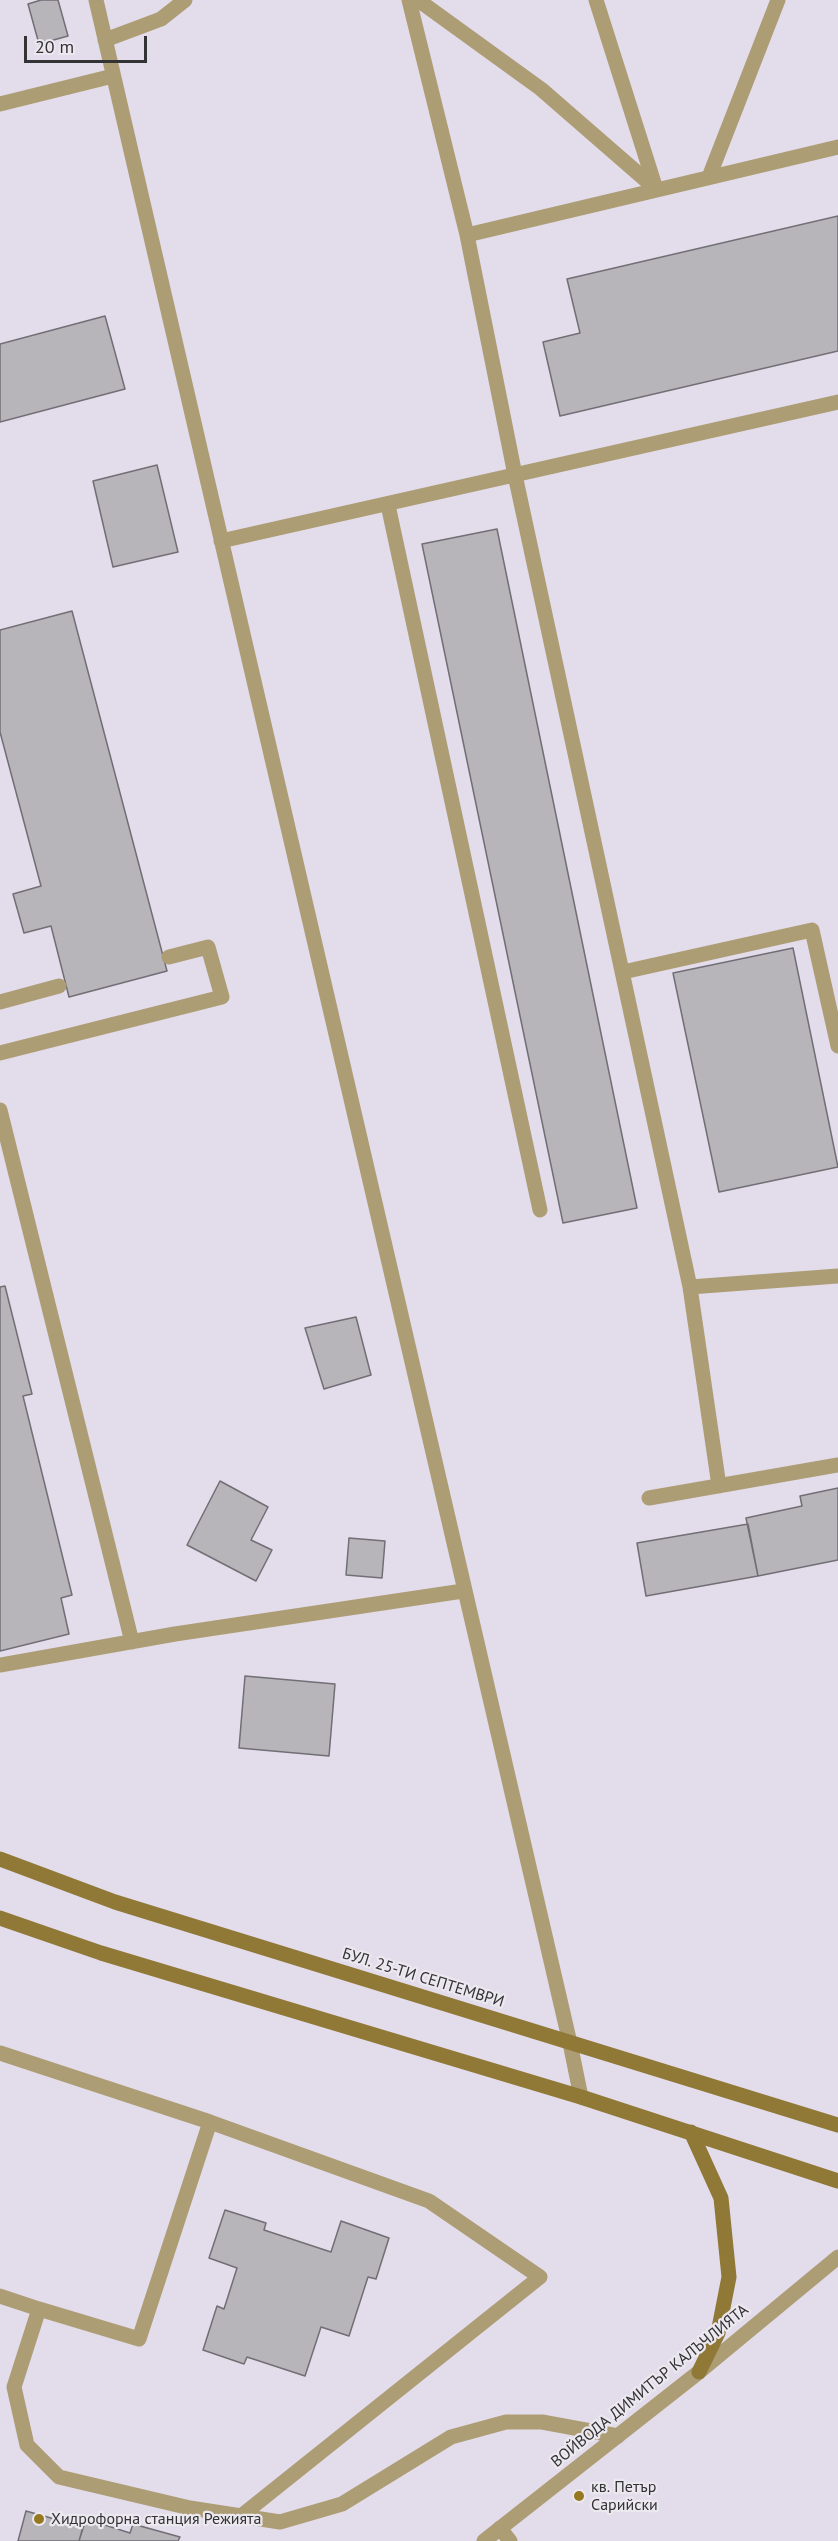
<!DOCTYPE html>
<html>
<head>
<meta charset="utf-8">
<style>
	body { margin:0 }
	#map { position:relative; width:838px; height:2541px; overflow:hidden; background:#ebe8ef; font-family:"PT Sans",sans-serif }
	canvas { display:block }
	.scale { position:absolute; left:24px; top:36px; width:123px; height:27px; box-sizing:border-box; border:3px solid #333234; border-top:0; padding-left:8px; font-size:18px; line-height:21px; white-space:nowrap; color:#333234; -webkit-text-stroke:4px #ebe8ef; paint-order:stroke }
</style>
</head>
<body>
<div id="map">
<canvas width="838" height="2541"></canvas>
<div class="scale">20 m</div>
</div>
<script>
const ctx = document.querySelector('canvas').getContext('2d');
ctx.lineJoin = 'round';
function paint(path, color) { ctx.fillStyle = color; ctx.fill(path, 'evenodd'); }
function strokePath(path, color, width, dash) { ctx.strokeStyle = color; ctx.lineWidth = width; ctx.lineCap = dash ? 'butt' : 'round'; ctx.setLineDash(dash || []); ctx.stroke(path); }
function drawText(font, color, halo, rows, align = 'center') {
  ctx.font = font + ' "PT Sans",sans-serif'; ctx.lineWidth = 4.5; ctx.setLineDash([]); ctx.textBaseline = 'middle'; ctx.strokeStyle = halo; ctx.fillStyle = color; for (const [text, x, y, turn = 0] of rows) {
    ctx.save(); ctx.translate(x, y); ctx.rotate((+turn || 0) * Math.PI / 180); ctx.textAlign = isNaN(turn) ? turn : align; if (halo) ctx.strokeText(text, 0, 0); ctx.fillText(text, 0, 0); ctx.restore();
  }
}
paint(new Path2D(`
	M0,0h838v2541h-838z`), '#e3ddeb');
const building = new Path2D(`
	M41,0h17l10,36 -29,8 -11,-40z
	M838,216v135l-278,65 -17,-74 37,-9 -13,-54z
	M105,316l20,73 -125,33v-78z
	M157,465l21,87 -65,15 -20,-86z
	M497,529l140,679 -74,15 -141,-679z
	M72,611l95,360 -98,26 -18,-71 -27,7 -11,-39 28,-8 -41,-154v-102z
	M793,948l45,219 -119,25 -46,-219z
	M5,1286l27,108 -9,2 49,199 -11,3 8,36 -69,17v-364z
	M356,1317l15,58 -47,14 -19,-61z
	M220,1481l48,26 -17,33 21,10 -16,31 -69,-36z
	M838,1488v72l-80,16 -12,-58 56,-12 -2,-10z
	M748,1524l10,52 -112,20 -9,-53z
	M349,1538l36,3 -3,37 -36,-3z
	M245,1676l90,8 -6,72 -90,-8z
	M225,2210l41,13 -2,7 67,22 10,-31 48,17 -13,41 -8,-2 -19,59 -28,-9 -16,49 -58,-19 -3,7 -41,-14 14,-44 7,3 13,-41 -28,-10z
	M26,2511l57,16 -4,14h-61z
	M86,2519l44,14 3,-9 47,13 -2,4h-99z`);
paint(building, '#b7b4ba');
strokePath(building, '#716f75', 1.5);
strokePath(new Path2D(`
	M96,0l474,2043 11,54
	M409,0l58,235 371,-88
	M418,0l123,89 115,100
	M596,0l60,189
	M105,40l56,-21 24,-19
	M0,104l113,-28
	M709,177l69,-177
	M467,235l48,240 175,812 148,-11
	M388,505l152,705
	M221,541l617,-139
	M623,972l189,-42 26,116
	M0,1002l59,-16
	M0,1053l222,-56 -14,-50 -39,10
	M0,1110l132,532
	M690,1287l29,199
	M649,1498l189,-33
	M0,1665l175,-31 288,-43
	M0,2053l210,69 -71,217 -100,-30 -25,78 13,58 32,32 131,31 90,14 62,-18 109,-67 55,-15h36l76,14
	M210,2122l219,79 111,76 -299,239
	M0,2296l39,13
	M500,2528l10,13`), '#ad9d75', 15);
strokePath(new Path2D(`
	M484,2541l215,-169 139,-115`), '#ad9d75', 15);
strokePath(new Path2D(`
	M0,1859l115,43 723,223
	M0,1918l101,35 480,144 257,84
	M691,2132l30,66 8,79 -11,56 -19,39`), '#907837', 15);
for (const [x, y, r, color] of [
	[579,2496,6,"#957820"],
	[39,2519,6,"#957820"]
]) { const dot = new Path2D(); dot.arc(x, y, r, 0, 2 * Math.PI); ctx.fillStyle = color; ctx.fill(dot); strokePath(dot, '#ebe8ef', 2); }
drawText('16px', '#333234', '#ebe8ef', [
	["БУЛ. 25-ТИ СЕПТЕМВРИ",423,1978,17],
	["ВОЙВОДА ДИМИТЪР КАЛЪЧЛИЯТА",650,2386,-39]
]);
drawText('16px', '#333234', '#ebe8ef', [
	["кв. Петър",591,2487],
	["Сарийски",591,2505],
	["Хидрофорна станция Режията",51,2519]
], 'left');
</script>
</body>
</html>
